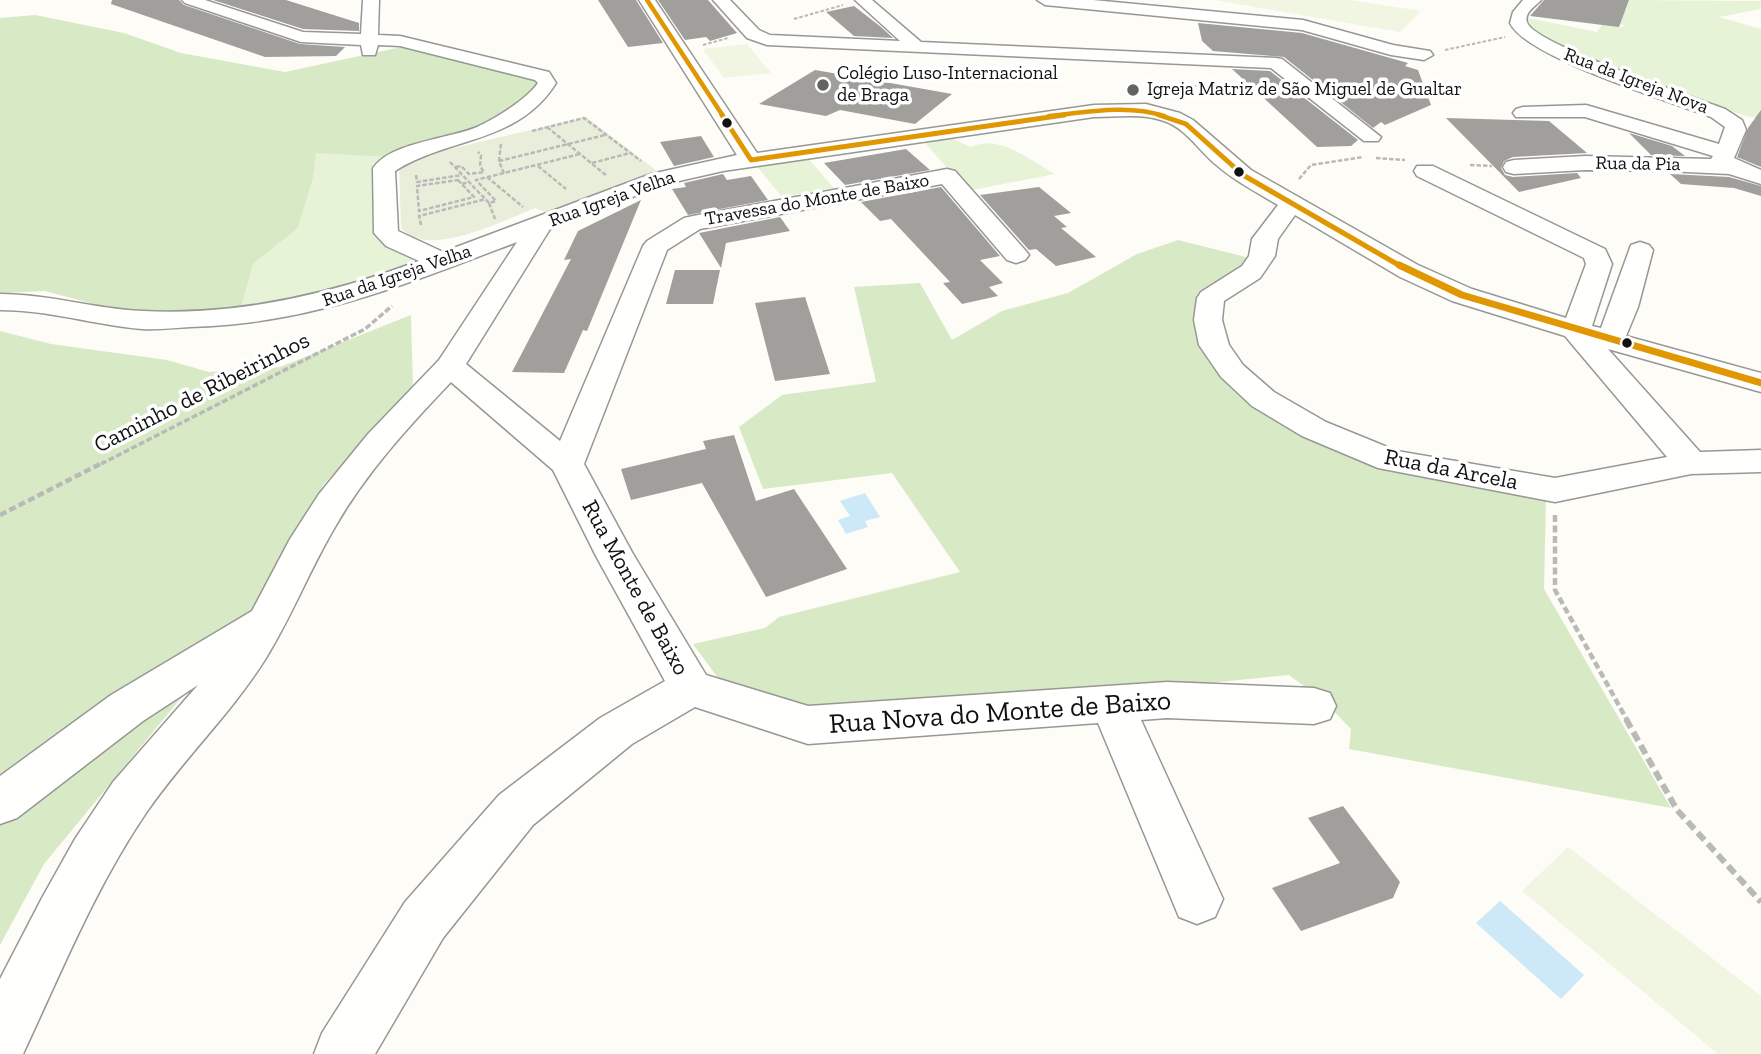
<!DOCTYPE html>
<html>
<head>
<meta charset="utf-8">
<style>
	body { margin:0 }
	canvas { display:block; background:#fdfcf7 }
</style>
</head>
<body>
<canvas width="1761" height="1054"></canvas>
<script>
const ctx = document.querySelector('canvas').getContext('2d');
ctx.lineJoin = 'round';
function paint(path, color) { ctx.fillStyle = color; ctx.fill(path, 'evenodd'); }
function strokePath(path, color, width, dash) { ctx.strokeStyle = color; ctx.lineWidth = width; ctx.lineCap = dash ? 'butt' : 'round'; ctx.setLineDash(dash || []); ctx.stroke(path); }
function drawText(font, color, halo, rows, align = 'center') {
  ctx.font = font + ' "Zilla Slab",serif'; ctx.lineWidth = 7; ctx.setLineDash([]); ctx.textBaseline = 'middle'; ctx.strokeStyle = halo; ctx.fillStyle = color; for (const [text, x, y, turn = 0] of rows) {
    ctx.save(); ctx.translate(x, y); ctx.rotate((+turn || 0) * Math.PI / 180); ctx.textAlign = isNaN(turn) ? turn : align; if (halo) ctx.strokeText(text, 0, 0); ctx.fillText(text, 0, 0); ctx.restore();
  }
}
paint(new Path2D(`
	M1629,0l132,1v8l-42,8 42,12v90c-39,-7 -76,-24 -113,-37 -32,-12 -66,-21 -96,-38 -10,-5 -25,-15 -23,-26l68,14 5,-8 21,3 1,-2 -15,-3 4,-14 13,2z
	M942,134l29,13c28,-14 60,14 84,27l-88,17 -46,-53z
	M316,152l72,5 -10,76 34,22 3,9 -91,32 -83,12 12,-44 45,-36 15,-50z
	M806,156l28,32 -52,9 -27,-33z`), '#e7f3d7');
paint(new Path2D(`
	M35,15l89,18 57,20 104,19 126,-27 122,31 6,8 -10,13 -46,31 -95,29 -72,-4 -3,25 -15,50 -45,36 -12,44 -83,6 -38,-3 -75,-20 -45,2v-275z
	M1178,240l76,19 -54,39 6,47 108,92 232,59 -2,93 127,219 -322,-59 2,-20 -27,-28 -35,-26 -181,18 -298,24 -56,-15 -36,-24 -25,-34 72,-16 14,-11 181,-45 -68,-99 -129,16 -24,-62 43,-32 94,-13 -22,-95 66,-4 32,57 50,-29 66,-18 69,-39z
	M411,315l2,75 -90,95 -62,116 -217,263 -44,81v-614l51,13 116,16 42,12 71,-5z`), '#d8eac5');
paint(new Path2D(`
	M586,117l71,54 -110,42 -12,-5c-32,12 -106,52 -134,20l-2,-67z`), '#e9eedb');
paint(new Path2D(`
	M1215,0h135l71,11 -21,21z
	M747,44l24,29 -47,5 -21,-29z
	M1568,847l193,149v58h-43l-196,-163z`), '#f0f6e1');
paint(new Path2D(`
	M865,493l15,24 -15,4 3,6 -22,7 -8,-14 12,-4 -10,-15z
	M1500,901l84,74 -23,24 -85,-76z`), '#cde8f7');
paint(new Path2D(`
	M112,0h67l5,5 116,39 45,3 -9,9 -71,1 -154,-53z
	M213,0h73l73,23v8l-56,-2z
	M598,0h38l27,43 -35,4z
	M658,0h50l29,33 -27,8 -4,-4 -21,3z
	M1544,0h85l-10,27 -89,-11z
	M854,6l27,21 12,11 -39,-2 -28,-24z
	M1198,23l104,10 106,30 -3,3 13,4 13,35 -46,20 -4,-3 -8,6 -89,-71 -71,-6 -11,-10z
	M1232,69l38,2 88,69 -7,6 -34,1z
	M815,70l81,14 56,10 -37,30 -75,-14 -14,6 -67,-12z
	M1761,110v57l-24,-10 11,-29z
	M1446,118l103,3 38,32 -74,4 -9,4 -3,7 4,7 8,2 64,-4 4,5 -62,14z
	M1629,133l43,13 13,10 -34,-1z
	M701,136l13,21 -40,9 -14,-24z
	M906,149l24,21 -85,15 -21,-22z
	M723,174l4,6 24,-4 17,24 -80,15 -16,-26 14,-2 -2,-4z
	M1670,174l59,3 32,9v10l-27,-8 -53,-4z
	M941,187l59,69 -20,4 23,23 -14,4 9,9 -36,8 -19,-21 7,-1 -59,-63 -11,2 -19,-19z
	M1039,187l32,26 -17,3 13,11 -6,1 35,29 -40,9 -20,-17 -7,1 -49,-55z
	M641,200l-54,131 -4,-1 -19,43 -52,-1 59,-113 -7,1 14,-29z
	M780,217l10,14 -64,12 -5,25 -22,-35z
	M675,270h45l-7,34h-47z
	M805,297l25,77 -55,7 -20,-78z
	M734,435l22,66 38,-12 53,80 -81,28 -64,-114 -71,17 -10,-31 85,-20 -3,-8z
	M1343,806l57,76 -7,16 -92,33 -29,-43 68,-25 -32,-45z`), '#a19f9c');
const minor = new Path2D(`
	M182,0h23l98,32 58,2 2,-34h16l-1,35 22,1 149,36 7,11c-38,61 -108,54 -161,88l3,60 45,21 208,-78 86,-19 -98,-155h16l102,153 337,-48 52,-1 34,9 13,7 58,50 167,95 54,24 94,29 20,-54 -2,-6 -167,-82 -3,-5 3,-5h16l172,83 7,15 -20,62 9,2 30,-83 9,-3 9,3 4,5 -15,57 -12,29 135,37v19l-153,-43 92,103 61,-2v22l-70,2 -136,28 -177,-34 -76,-32 -50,-30 -31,-29 -22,-32 -5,-25 3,-22 4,-6 41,-26 7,-10 3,-17 26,-34c-22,-13 -45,-25 -64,-42 -16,-14 -29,-35 -50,-42 -22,-8 -47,-4 -70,-4l-371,54 -57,13 -116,45 -84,135 94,77 83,-195 4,-5 37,-23 9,-2 254,-47 8,2 70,79 4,5 -4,5 -9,3 -9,-3 -65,-76 -242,45 -33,21 -83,214 49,90 73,121 102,31 359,-24 147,6 16,5 6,13 -6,13 -16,5 -147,-6 -26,2 82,179 -8,18 -18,7 -18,-7 -81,-194 -290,21 -113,-37 -63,37 -99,81 -90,113 -68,116h-61l8,-21 83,-131 94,-107 101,-77 65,-37 -69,-125 -43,-86 -102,-88c-43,45 -85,91 -116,145 -25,42 -43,89 -69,131 -35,56 -83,101 -120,155 -51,75 -85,160 -123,241h-23v-75l42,-81 33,-59 38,-57 85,-97 -55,36 -126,97 -17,6v-48l111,-81 141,-84 38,-72 29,-45 49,-60 71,-74 78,-118c-110,42 -207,82 -327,85 -16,1 -32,3 -48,2 -48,-4 -93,-19 -142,-19v-16c49,0 95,15 143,17 95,5 188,-17 276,-50l-33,-15 -12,-13 -1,-65c18,-26 76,-29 104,-41 18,-8 50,-28 61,-44l-3,-3 -135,-34 -22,-1 -3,10h-12l-2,-10 -60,-3 -116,-39zM1295,215l105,62 52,24 113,35 102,121 -112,21 -158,-27 -71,-29 -52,-30 -31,-27 -14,-20 -7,-25 2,-19 36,-23 15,-22 3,-17z
	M713,0h17l29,30 11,5 130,6 -45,-41h17l49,42 355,16 6,1 99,78 -3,4h-14l-93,-73 -504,-23 -20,-7z
	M1037,0h56l210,20 90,25 37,6 3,4 -9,5 -33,-5 -89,-25 -257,-25z
	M1523,0h18c-5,6 -17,12 -14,22 5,22 170,76 198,87l17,11 4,10 -12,28 27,12v14l-32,-10 -63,-3 -81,-1 -71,4 -8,-2 -3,-5 3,-5 8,-2 71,-4 126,3 2,-3 -128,-39h-69l-3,-4 3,-4 7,-2 63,-2 133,39 6,-17 -14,-10c-39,-15 -186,-60 -201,-94l3,-11z`);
strokePath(minor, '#979795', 3);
strokePath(new Path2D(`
	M794,19l49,-14
	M703,45l25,-7
	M1445,50l60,-13
	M1175,96l30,-15`), '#b9b9b8', 2, [3.5, 2]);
strokePath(new Path2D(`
	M547,127l60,49
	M532,131l52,-13 57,43
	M501,144l-2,17 5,13
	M1376,158l29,2
	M499,161l106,-26
	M450,162l39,41 7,-2 -20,-21 104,-26
	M592,163l38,-10
	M1470,165l22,1
	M538,166l28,23
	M456,167l5,-1 8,8 15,-2 -4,-6 1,-11 -3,-3
	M416,175l1,7 45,-7
	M487,177l36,30
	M1299,179l12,-14 52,-8
	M458,180l16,17 -55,14 -2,-25z
	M462,184l6,-2
	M489,203l6,16
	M421,225l-2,-9 67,-17`), '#b9b9b8', 2.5, [4.5, 2]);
strokePath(new Path2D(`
	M101,464l264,-135 27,-23`), '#b9b9b8', 3.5, [6, 2.5]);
strokePath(new Path2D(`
	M0,515l104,-53
	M1555,515v75l72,130`), '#b9b9b8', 4.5, [7, 3.5]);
strokePath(new Path2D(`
	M1626,719l51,91 84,92`), '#b9b9b8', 6, [10, 5]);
paint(minor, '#fffffe');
strokePath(new Path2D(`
	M647,0l76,116
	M1049,116c38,-4 79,-12 115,0`), '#e09702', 4.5);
strokePath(new Path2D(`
	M722,115l29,45 313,-45
	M1159,115l27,9 57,51 159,92`), '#e09702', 5);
strokePath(new Path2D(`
	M1399,265l63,30 299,88`), '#e09702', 7);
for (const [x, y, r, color] of [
	[823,85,7,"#646362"],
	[1133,90,7,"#646362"],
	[727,123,6,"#111"],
	[1239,172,6,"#111"],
	[1627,343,6,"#111"]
]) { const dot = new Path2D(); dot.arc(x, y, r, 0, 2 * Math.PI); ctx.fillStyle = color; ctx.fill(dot); strokePath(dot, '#fff', 2.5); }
drawText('19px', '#111', '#fff', [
	["Colégio Luso-Internacional",837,74],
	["de Braga",837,96],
	["Igreja Matriz de São Miguel de Gualtar",1147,90]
], 'left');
drawText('19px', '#111', '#fff', [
	["Rua da Igreja Nova",1636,81,21],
	["Rua da Pia",1638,164,1],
	["Rua Igreja Velha",612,199,-20],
	["Travessa do Monte de Baixo",817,200,-10],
	["Rua da Igreja Velha",397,276,-19]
]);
drawText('23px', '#111', '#fff', [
	["Caminho de Ribeirinhos",202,393,-27],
	["Rua da Arcela",1451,470,11],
	["Rua Monte de Baixo",635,588,61]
]);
drawText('28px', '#111', '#fff', [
	["Rua Nova do Monte de Baixo",1000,713,-4]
]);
</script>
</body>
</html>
